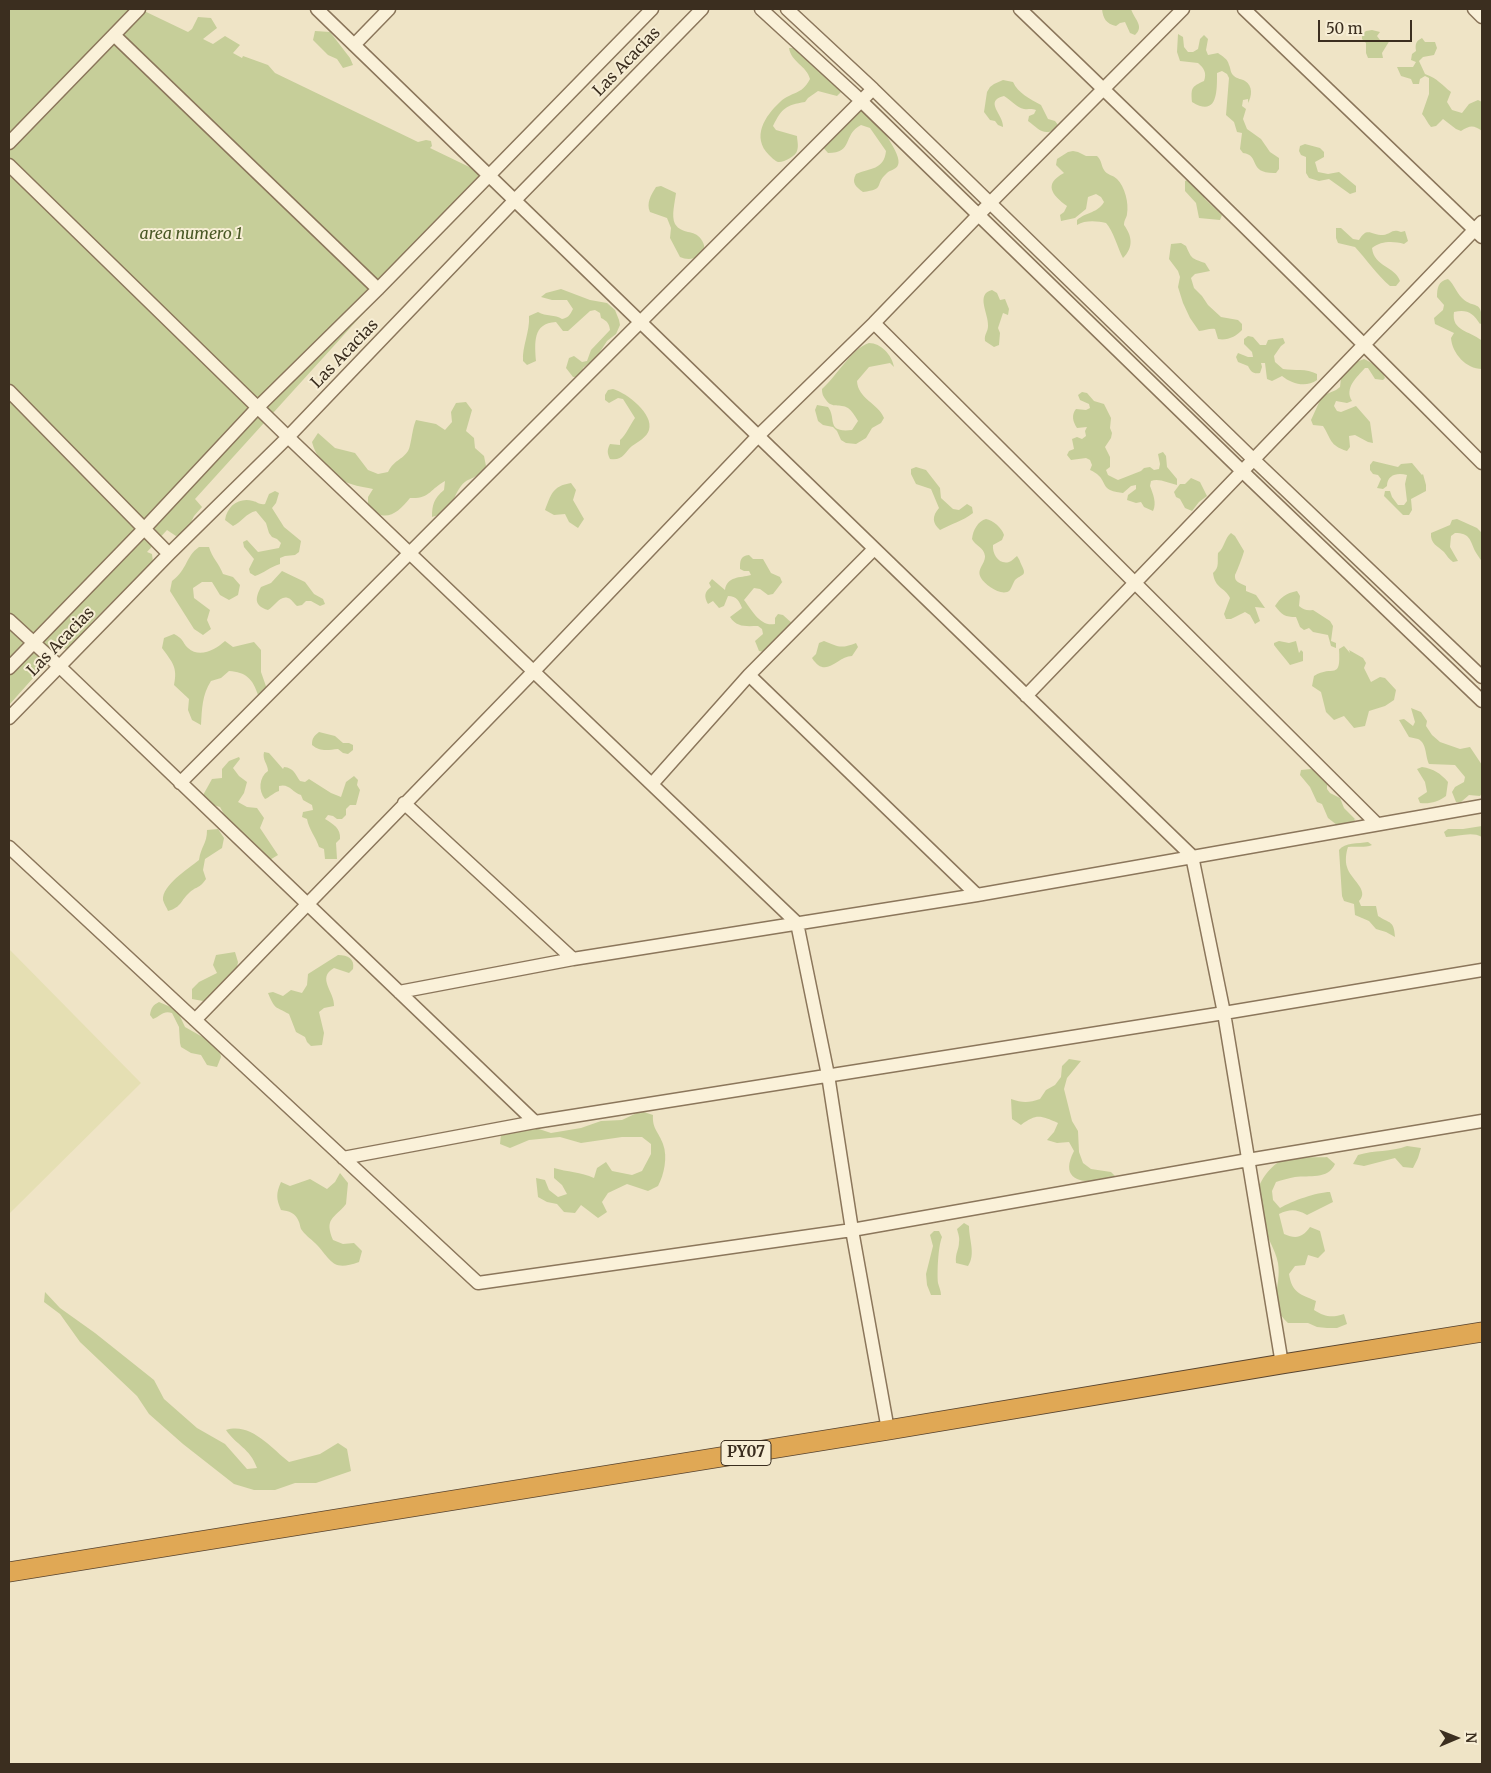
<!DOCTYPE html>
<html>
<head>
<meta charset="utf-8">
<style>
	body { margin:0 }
	#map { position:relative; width:1491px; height:1773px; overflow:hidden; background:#efe4c6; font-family:Merriweather,serif }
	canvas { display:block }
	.frame { position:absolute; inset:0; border:10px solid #3b2e1f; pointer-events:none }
	.north { position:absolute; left:1431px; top:1713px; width:50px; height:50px; -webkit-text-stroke:4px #f7eed5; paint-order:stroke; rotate:89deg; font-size:14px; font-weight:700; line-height:20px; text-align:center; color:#3b2e1f }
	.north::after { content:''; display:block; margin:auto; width:18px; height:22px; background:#3b2e1f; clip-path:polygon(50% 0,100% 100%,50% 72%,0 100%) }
	.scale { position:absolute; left:1318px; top:20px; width:94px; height:22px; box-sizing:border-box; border:2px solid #3b2e1f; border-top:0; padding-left:6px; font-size:15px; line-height:18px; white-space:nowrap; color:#3b2e1f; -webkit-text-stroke:4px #f7eed5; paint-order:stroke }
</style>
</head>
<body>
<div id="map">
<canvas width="1491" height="1773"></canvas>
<div class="frame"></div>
<div class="north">N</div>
<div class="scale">50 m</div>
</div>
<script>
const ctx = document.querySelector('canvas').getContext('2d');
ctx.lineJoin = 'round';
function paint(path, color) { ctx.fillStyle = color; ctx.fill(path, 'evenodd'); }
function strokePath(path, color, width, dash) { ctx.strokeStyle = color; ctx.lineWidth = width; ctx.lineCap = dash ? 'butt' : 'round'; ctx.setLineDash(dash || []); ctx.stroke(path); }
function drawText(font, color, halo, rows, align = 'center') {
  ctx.font = font + ' Merriweather,serif'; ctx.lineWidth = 4; ctx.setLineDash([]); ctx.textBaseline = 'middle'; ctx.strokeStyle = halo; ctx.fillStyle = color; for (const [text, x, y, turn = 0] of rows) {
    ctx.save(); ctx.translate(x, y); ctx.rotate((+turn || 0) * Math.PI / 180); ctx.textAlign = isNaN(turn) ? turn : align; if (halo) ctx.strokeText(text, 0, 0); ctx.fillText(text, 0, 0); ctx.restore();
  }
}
paint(new Path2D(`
	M9,949l132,134 -132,131z`), '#e5dfb3');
paint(new Path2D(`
	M9,9h131l48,23 4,-3 6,-12 13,1 6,10 -14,11 10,5 12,-8 15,9 -7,8 9,5 1,-2 25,9 7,8 143,69 8,-2 5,1 1,5 -2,2 58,28 -293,323 7,8 -8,9 -8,17 -10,3 -9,-6 -20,22 5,2 1,8 -26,29 -10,6 -24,24 -8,9 -11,18 -15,1 -50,56z
	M1102,9h29c3,10 14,17 4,26l-5,-2 -5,-11 -5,1 -4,3c-10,-2 -13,-8 -14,-17z
	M1372,30l8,2 -3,4 3,4h10l-8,13 1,5h-15l-2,-5v-10l-4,-4v-5l4,-3z
	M315,31l15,1 20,26 3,7 -10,3 -6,-9 -9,-4 -15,-15z
	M1178,34l5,3 1,10 4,5h5l5,-3 2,-10 4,-4 4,4 -2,11 2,5 10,-2c4,3 10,6 11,12 2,4 1,8 5,11 3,3 8,3 11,5 8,5 7,15 3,22v-4l-5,1 -1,6 4,3 -3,10 4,10 14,10 9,13 9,6v11l-3,4c-29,1 -15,-18 -33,-20l-3,-4 2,-16 -5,-1 -3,-10 -8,-7 3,-37 -2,-4 -5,-3 -5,2c0,17 1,45 -25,29 -1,-14 -1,-15 12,-21 3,-8 0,-13 -6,-18l-18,-2 -3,-9z
	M1422,38l3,4h10l2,6 -3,7 -11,2 -4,4 6,13c12,4 17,11 26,18l-4,10 5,8 10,3 7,-9 9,-4 4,2v29c-8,-6 -12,-6 -21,0l-5,-2 -13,-10 -7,7 -5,1c-4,-4 -5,-9 -9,-13l7,-20v-16l-4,-2 -5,3 -1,5h-6l-2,-5 -10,-3 -4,-9h16l3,-5 -5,-2 1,-6 4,-3c-1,-7 0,-10 6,-13z
	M789,48h5l41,35 6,9 -4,4 -19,-5 -10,7 -3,4c-19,3 -23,6 -32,24l3,4 21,6c0,4 2,10 0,15 -1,5 -14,12 -19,11 -3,-1 -7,-5 -9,-7 -18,-18 -4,-39 11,-53 12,-11 21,-6 30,-23 -3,-13 -19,-17 -21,-31z
	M1003,80l10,2c5,11 17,17 28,23l7,14 7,2 3,4 -3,5c-13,6 -17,-2 -27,-9l1,-5 5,-2 2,-4c-6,-2 -7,0 -12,-1 -7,-1 -14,-10 -20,-13 -21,5 0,19 -1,31l-5,-2 -3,-4 -5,-1 -6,-8 3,-20 3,-5 4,-3z
	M861,110h6l4,3c6,10 32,42 27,52 -2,5 -9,5 -12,9 -12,11 0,15 -23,18 -7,-5 -12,-9 -7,-18 14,-6 28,-4 30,-23l-16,-23 -9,-3c-19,10 -7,28 -33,28l-8,-9 35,-32z
	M1305,144l15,4 4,4v5l-9,5 3,10 10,2 11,-2 17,14v6l-6,2 -21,-15 -10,2 -10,-3 -3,-5v-16l-5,-2 -2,-4 1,-5z
	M1073,151l5,1 8,4h11c5,5 4,9 7,14 3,5 9,5 13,9 8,8 12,24 10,35 0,3 -3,6 -3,11 8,11 10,22 -1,33 -5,-9 -10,-28 -17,-35 -9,-2 -21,-3 -29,2v-5c9,-8 21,-7 27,-18l-3,-5 -5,-3 -8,3 -2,12 -11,9 -14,3 -1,-6 4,-3 3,-6c-15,-11 -24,-22 -3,-33l-8,-8 1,-6 11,-7z
	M1190,179l8,6 7,14 17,16 -2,5 -21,-2 -3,-15 -11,-12v-10z
	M661,186l15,7c-1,9 -5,23 -1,31 7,11 19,5 26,15 11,15 -8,24 -21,18l-10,-19 1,-10 -4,-10 -17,-6c-4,-9 1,-17 6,-25z
	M1336,228h5l12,11 6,1c8,-14 12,-5 24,-5 8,-1 9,-7 18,-3l4,-1 3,10 -4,3c-11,-3 -23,-3 -32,4 2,19 23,18 28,33l-4,5h-6c-13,-11 -23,-26 -35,-39l-17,-4 -2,-5z
	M1181,243l5,3c6,14 6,12 19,17l5,8 -15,3 -4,4 3,10 8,8 6,9 13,12 17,3 4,4v6c-5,6 -15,11 -24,9l-3,-10c-6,-1 -10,2 -16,2l-9,-13 -7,-15 -5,-16 2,-10 -2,-6 -9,-12 2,-15z
	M1448,279c6,5 8,13 14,19 12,12 20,0 20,25l-2,1c-7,-11 -13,-15 -26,-12 -3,19 16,19 27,28l1,29c-16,0 -30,-16 -31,-31l3,-5 -19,-9 -1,-6 9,-8 1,-5 -7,-8c0,-9 1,-16 11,-18z
	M561,289l29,11 17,3 8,7 4,10 1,5 -4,9 -9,7 -11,17 -13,10 -1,6 -4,3h-5l-7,-9 3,-10 5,-2 8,6 5,-1 4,-11 19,-20c-1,-7 -3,-9 -9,-12l-1,-5 -5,-3 -5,1 -22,20h-5l-7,-9c-24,1 -21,22 -20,39l-9,4 -4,-4c-1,-15 7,-29 6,-45l9,-4c8,5 17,2 24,7 6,-1 8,-4 11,-10l-6,-9h-15l-11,-3 5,-4z
	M992,290l5,3 3,7 5,-1 4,10 -1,6 -5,-2 -5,15 2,5 -1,12 -5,2 -9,-6c-1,-7 3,-9 3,-15 1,-12 -13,-32 4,-36z
	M1248,336l5,1 7,8h6l2,-5 15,-2 2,5 -4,3 -7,10 1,6 8,7c12,2 23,-1 34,5v6c-11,8 -25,4 -35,-4l-10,5 -5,-2 -2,-16h-4l1,4 -2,6c-7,1 -9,-1 -12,-7l-10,-4 -2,-5 2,-4 10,4h5l-1,-5 -8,-8v-5z
	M869,343c12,0 23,12 25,24l-4,-4 -21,4 -12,14c1,18 21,22 27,37l-3,5 -9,5 -6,10 -10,6 -10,-1 -5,-3 -4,-9 -4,-4 -10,-2 -5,-4 -3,-11 2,-5 11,2c9,11 -3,26 24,23l6,-9c-3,-5 -6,-10 -10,-13 -8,-5 -16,1 -22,-8 -3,-4 -4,-6 -4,-11 14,-12 30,-41 47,-46z
	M1364,359c8,4 18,9 21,19l-2,2 -8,-1 -7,-11h-3c-8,9 -21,20 -13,33l-5,2 -11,-2 -2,5 3,5 4,1 15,-6 14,16 3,21 -5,-1 -13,-7 -6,1 1,11 -3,4c-18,-6 -15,-11 -24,-25l-10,-1 -2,-5 11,-24 14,-6 4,-3 1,-9 8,-13z
	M613,389c14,4 41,25 36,41 -2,7 -11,12 -17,16 -8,7 -9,15 -22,13 -3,-6 -3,-9 0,-15l10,1v-5c6,-5 10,-15 15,-22l-12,-19 -5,-1 -9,5 -4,-3v-5l3,-5z
	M1082,392l5,1 7,8 10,3 7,14 -1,10 2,5 -1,5 -6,9 5,10v10l-4,3 2,5 10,5 23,-9 3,-3 6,-1 4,3 5,-1 1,-5 -2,-10 5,-2 3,4 1,11 10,12v6c-9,-2 -18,-7 -26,-4l-1,5c3,8 7,17 3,25l-9,-4 -3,-5 -5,1 -9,-3 1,-5 8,-6v-4l-5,1 -8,7c-4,-1 -9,-1 -13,-3 -9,-5 -4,-13 -20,-20l2,-5 -2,-5 -4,-2 -15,2 -4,-5 2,-4 5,-2 -2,-10 5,-2 5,2 4,-3 -1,-5 2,-4 -10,1c-4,-6 -6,-13 -1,-19l10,1 4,-2 -1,-4 -9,-4 -2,-5z
	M466,402l6,8 -6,21 8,7 1,10 9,8 2,10c-2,3 -5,8 -8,9 -6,4 -12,4 -17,11 -12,16 -4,25 -29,31 0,-12 2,-19 12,-27l1,-9c-15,8 -15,18 -35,17 -12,15 -25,26 -42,9v-10l5,-8c-25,-5 -34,-6 -50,-27 -6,-7 -9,-12 -11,-20l6,-9 17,15 20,5 13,17 10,4 10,-2c7,-13 13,-11 20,-21 3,-4 4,-22 8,-31l20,4 9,6 7,-8 -1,-10 5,-9z
	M1373,461l25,6 3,-3 11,-1 10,12 1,-1 3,11v6l-15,8 1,11 -3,5h-6l-19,-19 1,-5h5l2,6 6,8h6l3,-4 -2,-17 2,-9c-10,-3 -20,0 -20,11l-4,3 -6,-1 4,-9 -3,-4 -5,-1 -3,-4v-5z
	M916,467l10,3 14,18 1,10 12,11 6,1 8,-6 5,3 1,6c-10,8 -22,11 -33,17 -8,-7 -8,-14 -1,-22l-8,-19 -15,-5 -5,-10v-5z
	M1191,478l9,4 7,14 -8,6 -7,9 -7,-3 -5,-9 -4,-2 -2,-5 6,-8h5z
	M571,483l5,7 -3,10 11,19 -6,9 -9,-6 -4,-8 -11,1 -9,-5c6,-15 7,-24 26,-27z
	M275,491l4,2 -3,10 -4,5 12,19 17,14 -2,11 -4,3 -10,1 -5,2v6c-10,3 -16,9 -25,12l-5,-3 -1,-4 5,-10 -10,-12 -1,-5 4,-2 11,12 21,-4 2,-5 -4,-4 -5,-2 -3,-4 -3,-10 -10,-12c-10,2 -14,11 -23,15l-8,-6c2,-14 14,-23 28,-19 5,1 6,4 12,3l4,-10z
	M986,519c7,1 16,9 18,16l-2,5 -9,5c-1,9 6,20 16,17 3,-1 5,-4 8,-6 3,4 3,6 5,10 5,10 0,8 -7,14 -2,3 -3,7 -5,10 -7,8 -25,-5 -29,-12 -5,-9 4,-13 4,-22 -1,-9 -10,-10 -13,-17 1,-9 6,-18 14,-20z
	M1457,519l20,9 5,5v29c-2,-4 -5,-7 -7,-11 -5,-11 -5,-18 -20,-18l-4,3 -1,11 8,14 -5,1c-4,-3 -6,-6 -9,-10 -6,-6 -14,-8 -13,-19l19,-8 2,-5z
	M1231,533l4,3 9,15c0,2 -8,23 -9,24 -1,7 5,8 11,11v5l10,4 9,13 -10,-1 5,14 -5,3 -5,-9 -5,-3 -14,7h-5l-2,-5 6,-16c-5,-11 -15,-9 -17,-25 7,-6 4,-12 5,-20 7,-6 6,-14 13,-20z
	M199,547h10c3,11 10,16 14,27l10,3 7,8 -2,10 -9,5 -9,-5 -8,-13h-10l-9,6 1,10 16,12 -3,10 4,9 -8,6 -9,-6 -24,-38 2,-10c16,-12 13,-24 27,-34z
	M749,555l4,4h10l8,14 9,4 2,5 1,-1 -10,13 -5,1 -8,-6 -6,-1 -10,12c8,10 16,27 31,24v-6l3,-4 5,1 11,10 -30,27 -5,-1 -4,-10 8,-7 -1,-5 -4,-3c-11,0 -21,2 -28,-9l12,-9c-3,-7 -5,-12 -14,-12l-4,10 -5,2 -6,-7 -5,3c-4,-7 -4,-12 3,-17l-2,-4 3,-4 13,11c2,-14 15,-12 26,-15l-2,-4h-5l-4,-2c0,-8 0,-13 9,-14z
	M282,571l23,11 9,12 9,5 2,5 -5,2 -9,-5h-5l-4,4 -5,1c-3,-2 -5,-7 -9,-8 -8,-3 -13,8 -20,12 -14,-4 -13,-12 -7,-23l10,-4z
	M1297,591l3,5 -1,10c5,4 8,5 14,4l17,11 3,5 -2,15 5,2v5l-5,-2 -3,-11 -15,-3 -4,-4 -5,2 -4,-3 -4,-10c-11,0 -14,-2 -21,-11 5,-8 11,-13 22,-15z
	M174,634c11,6 7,7 14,14 12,11 28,1 37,-7l8,6 21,-5 7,8v22l7,20 -10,3c-5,-16 -12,-23 -29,-24l-8,7 -10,3c-9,14 -9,28 -10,44l-9,-5 -4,-10 1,-11 -15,-14c4,-18 -2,-23 -12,-37l2,-10z
	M824,641c15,6 16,8 32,2l2,4 -6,9c-15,0 -26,24 -40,2l4,-4 3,-11z
	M1279,641l10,2 7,-2 3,12 2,-3 2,2v9l-13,4c-5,-7 -11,-13 -16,-20v-2z
	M1344,646l6,7 -1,-3 14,8 3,5 -2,5 7,14 9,-5 5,1 11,12 -2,10 -9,6 -16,5 -4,15 -11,2 -10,-12 -10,4 -8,-8 -5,-20 -9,-6 2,-10c19,-12 27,6 25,-27z
	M1411,708l10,4 6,9 -1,5 6,9 8,7 20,7 10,-2 12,18v28l-2,3 -11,-1 -8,7h-5l-4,-10 3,-5 9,-5 1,-5 -10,-12 -26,-1c-4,-8 -2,-21 -11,-25 -3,-1 -6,-1 -9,-2l-10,-17 5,-1 9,7 2,-4z
	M319,732l16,4 8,7h6l4,2v5l-5,4 -5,-1 -5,-4c-10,1 -18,3 -26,-4 0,-7 2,-9 7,-13z
	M264,752l5,1 14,16 1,-2c10,1 11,7 16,14l5,1 4,-3 22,14 10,4 5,-15 8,-6 4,4 -1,5 3,5 -4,15h-6l-4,4v6l-4,4h-5l-4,-3 -5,-1 -3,4c8,5 16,9 15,20l-4,4 1,16h-12l-1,-10 -5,-2c-3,-10 -10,-17 -12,-28l-5,-2 1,-5 10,-2 -1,-5 -9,-5 -2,-5c-9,-3 -12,-12 -22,-9v5c-6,2 -9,6 -14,8 -7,-8 -6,-22 3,-28 0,-7 -6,-11 -4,-19z
	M239,757l1,2 -7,9 6,8 8,6 -3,11 -6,9 9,5 10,1 7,10 -4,10 18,27 -10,6 -43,-45 -5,-9 -10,-3 -8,-7 10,-18 10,-1v-9l7,-8z
	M1422,767c12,2 18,6 26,15l-2,14c-8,6 -16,8 -26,7l-2,-5 9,-6 -2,-10 -8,-13z
	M1311,769l5,3 11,12v5l3,4 10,5 4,10 12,12 -2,-1 2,4 -19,2 -9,-7 -6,-14 -5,-2 -7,-15 -10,-12 1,-5z
	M1482,826v11c-11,-6 -24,0 -36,0l-2,-5 4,-3h15z
	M218,829l6,9 -2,10 -17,11 -2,11 3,9c-7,10 -9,7 -16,13 -10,9 -8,15 -22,19 -1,-3 -4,-7 -5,-11 -1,-15 25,-31 36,-40 2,-14 8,-16 8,-30z
	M1368,842l4,3c-7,3 -16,1 -24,2 -2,6 -3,14 -1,20 3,12 23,23 12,34l2,5h15l2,10c12,8 16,4 17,21l-9,-5 -10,-3 -7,-8 -14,-6 -1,-11 -10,-3 -2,-5 -3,-46c6,-8 19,-6 29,-8z
	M235,952l3,10 -2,10 -23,25 -10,4 -11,-2v-10l7,-7 18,-9 -4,-8 3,-10z
	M338,955c10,0 17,4 15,14l-4,4 -15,-5c-18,10 1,24 0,38l-10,2 -5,4 5,21 -2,12 -11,1 -4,-4 -2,-5 -9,-5 -7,-18c-14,-8 -14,-4 -21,-21l5,-1 10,4 8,-6 11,3 5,-8 1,-11z
	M159,1002l14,6 5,4 7,15 28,16 7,9 1,5 -4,10 -10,-2 -6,-10 -10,-2 -10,-6 -1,-4 -1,-16 -7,-14c-9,-3 -11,3 -19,6l-3,-4c1,-7 3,-10 9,-13z
	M1069,1059l12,2 -14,17 -3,11 8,32 6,10 1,21 4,11 8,6 20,3 8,8c-23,2 -64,8 -45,-29l-5,-9 -12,1 -10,-3 7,-8 4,-9c-17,-7 -21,-10 -37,2l-9,-6 -1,-20c11,4 18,4 29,0l6,-9 9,-5 6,-8 1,-11z
	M641,1111l12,4c-1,14 6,17 10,29 5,13 1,31 -5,42l-10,5 -21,-7 -19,9 -6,9 5,10 -9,6 -17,-13 -6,8 -11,-1 -7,-8 -10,-2 -9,-5 -2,-19 9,2 4,10 9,7 9,-3 -5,-9 -8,-7v-10c13,4 27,4 40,10l3,-10 9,-6 6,9 20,4 10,-4 9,-17v-10l-9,-7h-20l-41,6 -21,-6 -31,3 -19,8 -10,-4 1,-10 29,-8 21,7 30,-5 20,-7 21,-1z
	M1407,1146l14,2 -3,10 -5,10 -10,-1 -8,-9 -31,8 -11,-2 5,-9c16,-5 33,-3 49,-9z
	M1327,1157l8,7c-7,16 -26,11 -40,13 -6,1 -13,3 -19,5l-4,9 1,9 7,8c12,-7 37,-16 50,-16l3,10 -26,13c-11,-6 -17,-6 -28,-1l5,20c12,5 18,4 26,-7l10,4 5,20 -7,7 -10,-3 -3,10 -10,1 -6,8c3,19 11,20 27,27l-2,9c11,7 18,8 30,4l3,10 -10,4h-10l-10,-1 -9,-4h-20c-22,-20 -6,-35 -10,-60 -3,-14 -11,-26 -16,-39 -2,-6 -5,-28 -4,-34 3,-12 15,-27 27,-31 9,-3 32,-1 42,-2z
	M340,1173l8,10 -2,21c-12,15 -22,14 -13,36l10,4 11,-1 8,8 -3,11c-28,10 -27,-2 -44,-19 -4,-4 -11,-9 -14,-14 -1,-2 -1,-5 -2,-7 -3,-9 -10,-11 -18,-12 -5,-11 -5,-17 0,-28l9,4 20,-7 17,10 8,-7z
	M964,1223l5,3c0,14 7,28 -1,40l-12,-3c-1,-10 3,-13 3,-21 1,-4 -1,-9 -2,-13z
	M934,1231h5l3,6c-4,10 -5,36 -4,46 1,4 3,8 3,12h-10l-4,-10 -1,-11 7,-28 -3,-11z
	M45,1292l15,16 35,25 59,47 10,19 33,29 28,16 22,25 10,-1c-7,-20 -21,-23 -31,-38 25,-8 45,18 63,32l31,-8 18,-11 9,6 4,22 -35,12h-21l-20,7h-21l-20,-6 -51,-40 -34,-30 -12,-18 -57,-54 -20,-28 -16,-12z`), '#c6ce99');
const minor = new Path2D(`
	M317,9l875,847 32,157 58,351
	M761,9l95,87 386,375 240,230
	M787,9l86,80 380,370 229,218
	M1020,9c156,149 310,301 462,454
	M1244,9l238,228
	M1474,9l8,8
	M114,35l264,254
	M354,45l35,-36
	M9,143l130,-134
	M9,165l279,272 509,486 31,152 24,155 36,200
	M874,323l503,501
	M9,391l160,163
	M9,620l50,46 476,456
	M9,668l135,-139 114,-122 120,-118 274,-280
	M749,675l228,220
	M1026,696l456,-474
	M9,718l160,-164 119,-117 226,-236 188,-192
	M180,783l693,-694
	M652,784l97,-109 125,-126
	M404,803l169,156
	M9,847l469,436 374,-53 396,-70 234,-39
	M399,992l174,-33 404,-64 505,-89
	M195,1020l339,-349 224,-235 116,-113 116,-120 193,-194
	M343,1158l192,-36 689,-109 258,-43`);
const highway = new Path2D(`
	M9,1572l879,-142 394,-66 200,-32`);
strokePath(minor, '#8b765b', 15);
strokePath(highway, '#59442f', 21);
strokePath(minor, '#faf1d9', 12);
strokePath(highway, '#e0a855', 19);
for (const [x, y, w] of [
	[746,1453,50]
]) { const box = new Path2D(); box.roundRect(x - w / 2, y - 12.5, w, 25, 4); ctx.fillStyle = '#f7eed5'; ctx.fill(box); strokePath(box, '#3b2e1f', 1); }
drawText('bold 15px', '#3b2e1f', null, [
	["PY07",746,1453]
]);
drawText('16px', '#3b2e1f', '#f7eed5', [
	["Las Acacias",627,62,-46],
	["Las Acacias",345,354,-46],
	["Las Acacias",61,642,-46]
]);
drawText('italic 16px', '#495825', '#f7eed5', [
	["area numero 1",191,234]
]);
</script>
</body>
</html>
